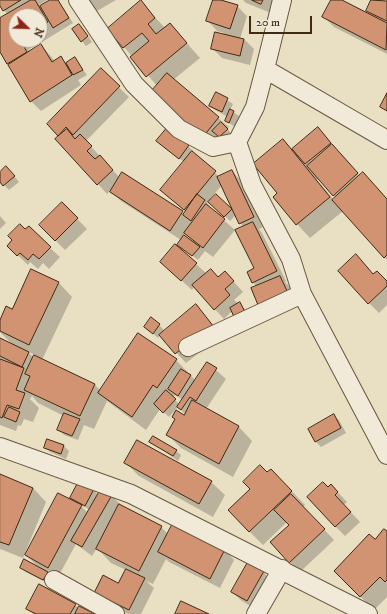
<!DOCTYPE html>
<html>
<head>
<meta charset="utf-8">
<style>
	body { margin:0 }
	#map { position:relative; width:387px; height:614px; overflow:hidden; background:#e9dfc3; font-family:"IM FELL DW Pica",serif }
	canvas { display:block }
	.north { position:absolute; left:8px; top:8px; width:40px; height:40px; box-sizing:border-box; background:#f1ead8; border:1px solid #aa9d8a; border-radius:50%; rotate:113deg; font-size:11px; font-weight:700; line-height:16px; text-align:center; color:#402a14 }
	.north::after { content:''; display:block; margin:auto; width:14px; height:18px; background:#8f2418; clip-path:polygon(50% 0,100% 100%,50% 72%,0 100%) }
	.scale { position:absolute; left:249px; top:16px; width:63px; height:18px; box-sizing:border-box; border:2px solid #402a14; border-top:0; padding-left:5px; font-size:12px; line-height:14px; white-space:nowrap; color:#402a14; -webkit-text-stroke:3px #f1ead8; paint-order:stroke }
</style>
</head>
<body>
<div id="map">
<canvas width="387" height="614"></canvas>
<div class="north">N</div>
<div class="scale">20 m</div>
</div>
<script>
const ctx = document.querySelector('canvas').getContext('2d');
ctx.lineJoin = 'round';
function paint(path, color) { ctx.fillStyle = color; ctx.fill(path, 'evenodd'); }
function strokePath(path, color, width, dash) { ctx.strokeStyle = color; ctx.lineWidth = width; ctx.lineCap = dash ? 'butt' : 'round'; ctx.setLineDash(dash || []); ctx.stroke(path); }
paint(new Path2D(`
	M0,0h47l-8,5 2,2 11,-7h6l15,23 -31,19 -2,-2v-24h-24v24h20l2,4 -9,5 1,3 11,-7 14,16 5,-3 7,6 8,-5 12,16 -9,5 3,5 -40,26 -10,-10 -31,-51v-30l8,-5 -8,-10z
	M86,0h30l-19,11z
	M215,0l22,6 10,10 -7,23h4l10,10 -4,16 -28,-7 -10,-10 12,-15 -7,-2 -9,-10z
	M243,0h33l-5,13 -25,-10z
	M332,0h8l33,16 -6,-6 5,-10h10l5,2v52l-53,-27 -10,-10z
	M141,2l24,26 5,-4 30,34 -27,22 56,47 -2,2 5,5 -19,12 -52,-43 -4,-17 -33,-39z
	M84,30l8,12 -6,4 -4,-5z
	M101,70l28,27 -43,44 34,37 64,36 2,-2 -25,-22 23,-28 -21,-16 4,-17 21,17 5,5 -1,2 28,24 12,-6 9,10 22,46 -4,2 3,4 24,48 -1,1 5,5 7,16 -40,-16 -4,-5 2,-13 -12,-42 -7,-12 -6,6 -21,-20 -2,2 3,3 -1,1 26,23 -22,27 -8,-6 -7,9 -15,-11 -2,-9 -60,-39 -11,-10 -3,3 -9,-10 -38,-48 -12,-12zM222,185l13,28 -19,-18 -5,5 -1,-1zM185,233l8,8 -1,1 -9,-7z
	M216,93l17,11 -3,6 9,6 -4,11 -9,-6 2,-4 -13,-7 -5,-5z
	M318,129l42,47 3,-2 24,25v61l-44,-49 -33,27 -13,-14 -19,-31 5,-53 9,10zM319,178l17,20 -2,2 -17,-20z
	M11,172l8,10 -10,8 -9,-9v-8z
	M62,203l25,26 -22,21 -25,-25z
	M0,216l6,7 -6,6z
	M25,230l25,18 10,9 -11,12 -6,-6 -5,6 -8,-7 -2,3 -20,-19z
	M356,256l18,19 13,7v23l-8,8 -10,-10z
	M161,262l35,2 11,10 12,4 6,-6 18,20 -9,8 11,9 5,10 -18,-8 -8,8 -30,-32 -2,3z
	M32,270l27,13 13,14 -30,63 53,25 6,6 75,-31 20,21 12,-18 18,16 -20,30 33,18 13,14 -19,36 -52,-29 -13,-13 17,-21 -7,-7 -9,10 -9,-8 -14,21 -39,-29 -13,28 -10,-4 -6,15 -14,-5 -5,-5 5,-14 -26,-13 -6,-7 -2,3 9,9 -6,14 -9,-3 -3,7 -3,-1 -2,6 -16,-6v-86l12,5 -12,-12v-12l12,-9zM27,351l8,4 -1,3zM175,395l8,5 -3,5 -7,-7z
	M196,306l27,31 -11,9 -2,-2 -24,19 -26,-28 -2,3 -8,-7 9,-6 5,5 -3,4z
	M334,416l5,4 7,13 -25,14 -5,-5z
	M151,442l25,9 5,4 -3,6z
	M64,446l5,5 -3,8 -16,-7 -5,-5z
	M126,463l85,19 14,13 -12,22 -74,-41z
	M267,474l18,10 20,21 -2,2 31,33 -34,32 -10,-10v-37l-3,-3 -24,23 -14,-14z
	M0,475l33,13 13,14 -23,56 -23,-9z
	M331,485l16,17 -3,3 16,17 -15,14 -10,-10 -7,-38z
	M93,490l6,6h13l10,10 39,21 7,7 57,16 9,10 -14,28 -51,-26 -3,-3 -13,25 -7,-3 8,7 -13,26h-13l-23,-12 14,-18 7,-14 -15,-7 -14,-15 -5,8 -16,-12 -18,33 -12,-6 6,6 -3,7 -23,-12 -5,-5h17l-12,-12 50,-52 -5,-5zM81,505l9,5 -2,3 -7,-7z
	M387,533v64l-13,13 -39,-39 40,-31z
	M263,572l10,10 -16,28 -15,-9 -10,-9z
	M75,605l4,4 14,5h-60l-5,-6z`), '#0003');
const building = new Path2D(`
	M0,0h21l-18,11 -3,-5z
	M31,0h4l13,22 -8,5v-11h-24v24h4l7,12 -20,12 -7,-12v-34z
	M50,0h8l11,18 -16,10 -13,-22z
	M141,0l14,18 -7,6 8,10 14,-11 17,20 -41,34 -16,-20 19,-16 -7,-8 -19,15 -16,-19z
	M213,0h8l17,5 -8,24 -24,-8z
	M252,0h11l-2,4z
	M331,0h11l45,23 -1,27 -64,-33z
	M371,0l16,1v20l-21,-10z
	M79,24l9,12 -7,6 -9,-13z
	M215,32l29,7 -4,17 -29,-7z
	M41,44l11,18 9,-6 11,19 -42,27 -22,-37z
	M75,57l8,13 -10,5 -7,-12z
	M101,68l19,18 -47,49 -7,-8 -8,9 -11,-12z
	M167,73l52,44 -16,20 -53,-44z
	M216,92l12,6 -6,14 -13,-6z
	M387,93v18l-7,-4z
	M230,109l4,2 -5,12 -4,-2z
	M221,122l7,7 -9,8 -7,-6z
	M318,127l13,16 -26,21 -13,-15z
	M167,128l22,17 -10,14 -23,-18z
	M67,129l8,10 5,-5 12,12 -5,5 8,8 5,-4 13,15 -16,15 -42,-46z
	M283,139l47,58 -34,28 -23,-28 4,-4 -24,-29z
	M332,144l26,29 -25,23 -26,-30z
	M192,151l24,20 -32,39 -24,-20z
	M6,166l9,10 -12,10 -3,-4v-10z
	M232,170l22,47 -15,7 -22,-47z
	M122,172l61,39 -13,20 -60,-39z
	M363,172l24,27v56l-3,3 -52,-58z
	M197,194l8,6 -14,21 -8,-6z
	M216,194l16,15 -8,8 -16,-15z
	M62,202l16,16 -23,23 -16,-16z
	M206,204l19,15 -22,29 -19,-15z
	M253,222l24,49 -25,12 -5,-11 7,-4 -19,-38z
	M20,224l5,5 4,-3 22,21 -12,12 -6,-5 -5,6 -8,-7 -3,3 -10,-10 5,-6 -4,-4z
	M184,235l16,12 -8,9 -15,-11z
	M175,244l22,19 -16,18 -21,-19z
	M356,254l17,20 4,-3 10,10v5l-19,18 -30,-33z
	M31,269l28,13 -30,63 -29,-14v-11l6,-14 6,3z
	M211,269l7,8 7,-6 9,10 -9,8 5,6 -16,15 -22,-25z
	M280,276l8,17 -30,12 -7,-17z
	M240,302l6,12 -11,5 -5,-11z
	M196,304l18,23 -15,7 -24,20 -16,-19z
	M151,317l9,7 -7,10 -9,-7z
	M138,333l39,26 -20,29 -4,-3 -21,32 -34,-24z
	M0,338l29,14 -7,15 -22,-11z
	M34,355l61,29 -15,32 -56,-26 6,-14 -5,-2z
	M0,359l24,9 -8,22 9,3 -6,16 -12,-4 -5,13 -2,-1z
	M207,362l10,6 -21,33 -6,-4 -9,13 -4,-3z
	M181,369l10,6 -13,21 -10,-7z
	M166,390l10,9 -13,14 -9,-9z
	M192,400l47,26 -20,38 -53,-29 9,-16 -3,-2 4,-7 8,5z
	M9,407l11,5 -4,10 -12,-5z
	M64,413l16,6 -8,17 -15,-6z
	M334,414l7,14 -26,14 -7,-13z
	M153,436l24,14 -4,6 -24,-14z
	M47,439l17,6 -3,9 -17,-6z
	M137,440l75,41 -13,23 -75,-41z
	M260,465l7,7 4,-3 21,22 -43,41 -21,-22 22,-21 -7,-7z
	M0,474l33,14 -24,57 -9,-3z
	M79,481l15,8 -9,17 -15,-8z
	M323,482l5,5 3,-3 7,8 -3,3 16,17 -16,15 -28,-30z
	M101,489l11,6 -30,52 -11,-6z
	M58,493l24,12 -34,63 -23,-13z
	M291,494l34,35 -36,34 -19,-21 19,-17 -15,-15z
	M119,504l43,22 -23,45 -43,-22z
	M173,523l52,26 -15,30 -52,-27z
	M384,529l3,2v49l-2,2 -5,-5 -20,20 -26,-26 35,-37 6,5z
	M24,559l24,13 -5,8 -23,-12z
	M248,562l16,9 -17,30 -16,-9z
	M126,569l19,9 -16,32 -35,-17 9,-18 15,8z
	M39,584l37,20 -6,10h-34l-10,-5z
	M181,601l28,13h-34z
	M79,606l16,8h-20z`);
paint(building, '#d19371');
strokePath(building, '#402a14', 1);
const minor = new Path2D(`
	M78,0l56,84 45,45 34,18 24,-5
	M265,69l17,-69
	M387,140l-122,-71 -10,38 -18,35 15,43 39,74 11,35 85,161
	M188,347l114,-53
	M0,447l131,47 237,120
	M54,580l61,34
	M256,614l26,-45`);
strokePath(minor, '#6a5740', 20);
strokePath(minor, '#f1ead8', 18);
</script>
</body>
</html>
